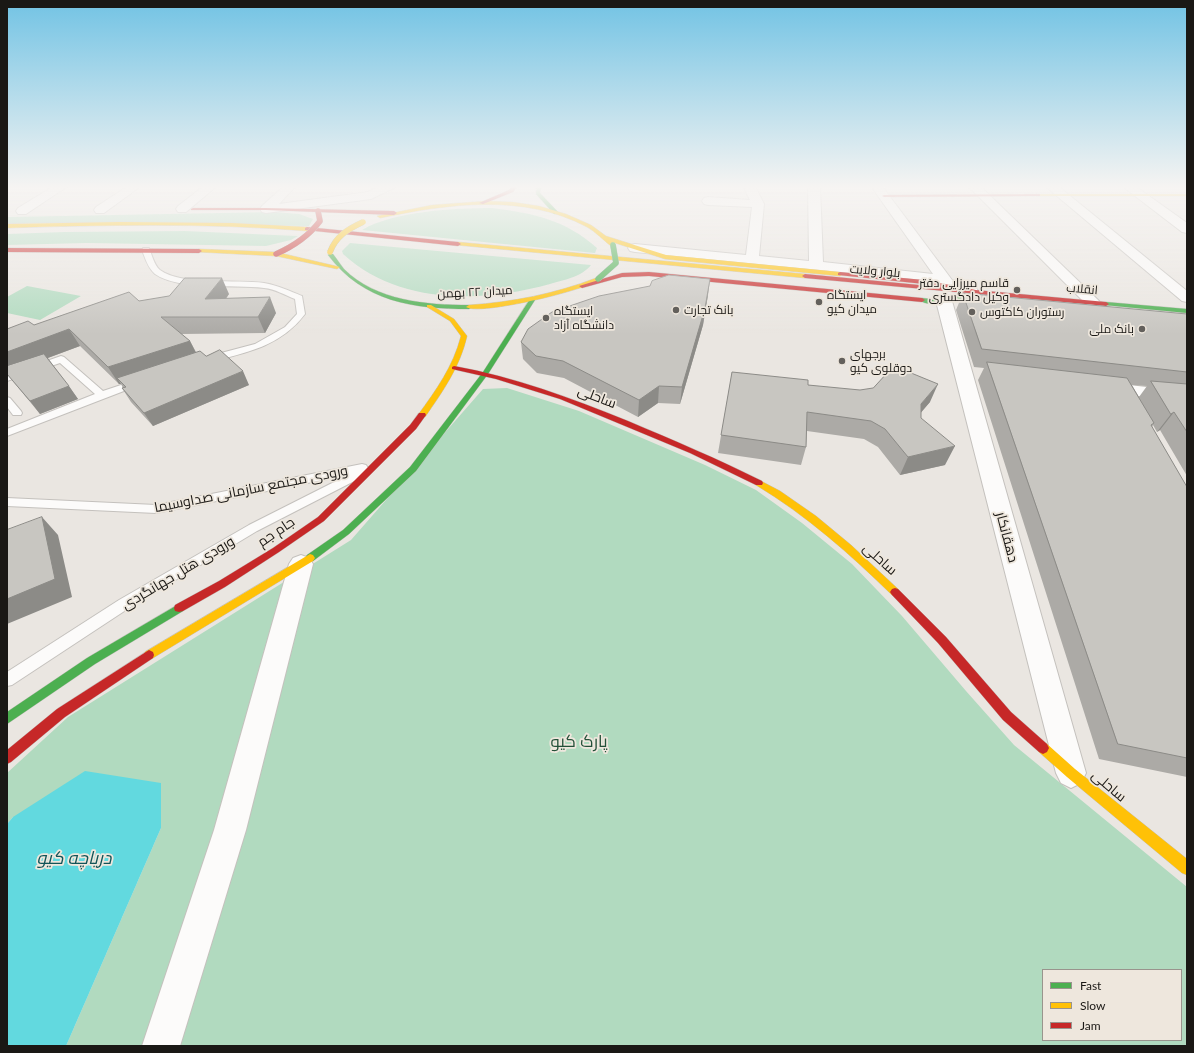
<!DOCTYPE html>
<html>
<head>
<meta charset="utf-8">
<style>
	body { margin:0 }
	#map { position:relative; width:1194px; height:1053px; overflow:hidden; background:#eae6e1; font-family:Lato,sans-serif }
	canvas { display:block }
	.frame { position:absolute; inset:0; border:8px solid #1a1815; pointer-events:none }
	.legend { position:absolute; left:1042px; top:969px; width:140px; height:72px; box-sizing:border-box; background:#eee7dd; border:1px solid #99948d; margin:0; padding:5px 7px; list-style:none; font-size:12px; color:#1a1815 }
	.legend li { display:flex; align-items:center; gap:8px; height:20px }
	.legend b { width:20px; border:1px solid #99948d }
</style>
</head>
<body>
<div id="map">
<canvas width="1194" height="1053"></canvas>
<div class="frame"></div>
<ul class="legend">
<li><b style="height:5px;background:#4caf50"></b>Fast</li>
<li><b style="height:5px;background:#ffc107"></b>Slow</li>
<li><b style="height:5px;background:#c62828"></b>Jam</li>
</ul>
</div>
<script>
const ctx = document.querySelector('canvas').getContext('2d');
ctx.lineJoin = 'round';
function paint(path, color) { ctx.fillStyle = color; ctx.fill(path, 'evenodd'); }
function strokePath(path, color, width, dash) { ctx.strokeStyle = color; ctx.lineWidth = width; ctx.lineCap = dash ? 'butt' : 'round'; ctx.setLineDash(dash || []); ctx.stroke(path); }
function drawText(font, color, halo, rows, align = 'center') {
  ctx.font = font + ' Lato,Cairo,sans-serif'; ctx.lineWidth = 3.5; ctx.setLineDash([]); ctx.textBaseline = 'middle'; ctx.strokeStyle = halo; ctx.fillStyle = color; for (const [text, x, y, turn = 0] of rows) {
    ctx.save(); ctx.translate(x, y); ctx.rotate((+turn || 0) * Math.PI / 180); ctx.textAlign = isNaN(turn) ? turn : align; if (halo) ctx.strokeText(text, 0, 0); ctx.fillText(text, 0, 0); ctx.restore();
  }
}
paint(new Path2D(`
	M492,208c41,5 74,12 105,40l-2,5 -233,-23c32,-19 93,-22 130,-22z
	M274,212l25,2 14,5 -4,7 -302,-3v-6z
	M185,231l113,5 -7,4 -25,6 -179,-3 -80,2v-11l57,-2z
	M350,243l241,22c-9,12 -28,15 -41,19 -69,19 -151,21 -207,-30l-1,-3z
	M27,286l54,10 -41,24 -33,-7v-16z
	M507,388l72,23 126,54 51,25 46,33 50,41 50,52 64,75 48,54 173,142v159h-1121l95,-218 -148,-11 -6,7v-51l61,-56 283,-177 132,-151zM1043,970h138v70h-138z`), '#b1dabf');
paint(new Path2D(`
	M85,771l76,12v45l-95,218h-59v-222l6,-7z`), '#62d9df');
const lane = new Path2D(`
	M143,248h6c3,7 5,17 11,22 21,16 77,9 104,13 13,2 26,8 38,13l3,18c-24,32 -59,39 -96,48l-3,-1 -2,-2 2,-2 49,-13 30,-17 12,-13 -2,-15c-10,-4 -20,-10 -31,-11 -30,-4 -85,3 -109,-14 -7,-6 -10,-16 -13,-24z
	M61,356l3,1 39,34 36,-12 5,3 -2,2 -135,52v-7l88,-35 -35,-31 -53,18v-6z
	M7,397l3,1 11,13 1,2 -1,2h-8l-6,-8z
	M362,464l4,1 2,3 -2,7 -109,56 -128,77 -117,77 -5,1v-14l112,-72 130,-75 99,-50 -192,38 -149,-7v-8l149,7z`);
const street = new Path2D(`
	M54,186h14l-42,28h-8l-2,-3 2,-3z
	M128,186h13l-37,27h-8l-2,-3 2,-3z
	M204,186h13l-31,26h-8l-2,-3 2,-3z
	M284,186h12l-17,18 89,-12 12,-6h15l-1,2 -23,11 -105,14 -4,-1 -2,-3 2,-3z
	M743,186h12l9,18 -5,52 50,5 -1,-75h12l3,76 110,12 -62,-88h11l70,94 24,8 2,3 -2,3 -5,1 -47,-15 -289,-28 -5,-1 -2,-3 2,-3 5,-1 111,11 6,-48 -44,-2 -4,-1 -2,-3 2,-3 4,-1 42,3z
	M968,186h12l117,113 3,3 -3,3 -5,2 -5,-2z
	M1045,186h13l129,105v11l-5,-1z
	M1122,186h13l52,37v10l-5,-1z
	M944,296l5,2 3,3 134,472 -5,10 -10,5 -10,-5 -5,-10 -120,-472 3,-3z
	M1105,382l82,10v10l-88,-11 -3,-4 3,-4z
	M301,555l8,3 4,6 -67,266 -66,216h-38l72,-216 75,-266 4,-6z`);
const fast = new Path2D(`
	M537,186h4l-1,7 18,19v2h-4l-18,-20z
	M329,254h4c4,5 7,10 11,15 32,32 83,36 125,36l3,2 -3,2c-55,0 -106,-7 -141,-54z
	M956,296l35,3 3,2 -3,2c-11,-1 -24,-4 -35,-3 -12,1 -26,8 -37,0l3,-2 18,2z
	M530,299l5,1 -47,74 -72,97 -67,63 -36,27h-6l-2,-3 2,-3 36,-25 67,-63 73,-95z
	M1106,302l81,7v4l-83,-8v-2z
	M179,604l4,1 1,3 -1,3 -88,53 -88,60v-12l80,-54z`);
const slow = new Path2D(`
	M1038,194h149v2h-151v-2z
	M486,201l27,1 26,4 27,8 25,11 15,11 60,19 174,17 3,2 -3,2 -175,-17 -53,-17 4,3 -5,1c-8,-6 -15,-14 -24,-19 -64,-34 -139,-23 -207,-9l-3,-2 55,-11z
	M120,222l112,1 75,4 3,2 -3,2c-100,-8 -200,-6 -300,-3v-4z
	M458,242l347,32 3,2 -3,2 -349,-33v-2z
	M199,249l77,3 64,15 -3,2 -61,-13 -79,-4 -1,-1z
	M596,278l5,1c-14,11 -122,37 -135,28l3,-2c44,-3 85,-11 127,-27z
	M427,305h4l23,14 13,17c-7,31 -24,55 -42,81h-3l-4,-2c18,-25 35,-48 43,-79l-11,-15 -23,-14z
	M759,480l21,11 36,25 35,29 47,44 2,3 -2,3 -3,1 -3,-1c-42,-41 -86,-80 -136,-110l-1,-2z
	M310,554l3,1 2,3 -2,3 -160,97 -4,2 -4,-2 -1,-3 1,-3z
	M1043,742l4,2 28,25 112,90v16l-5,-2 -115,-96 -28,-25 -2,-4 2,-4z`);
const jam = new Path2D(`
	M513,186h5l-5,6 -30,12 -4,-1 30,-13z
	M1038,194h2v2l-156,1 -2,-1 2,-1z
	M193,208h73l128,3 3,2 -3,2 -128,-5h-75v-1z
	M307,227l151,15 3,2 -3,2 -153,-16v-2z
	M7,248l192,1 3,2 -3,2 -192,-1z
	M649,272l273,26 3,2 -3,2 -273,-26 -27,1 -40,11 -3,-2 43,-13z
	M840,272l84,8 52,10 130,12 3,2 -3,2 -301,-28 -3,-2 3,-2 135,13 -16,-3 -86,-9v-2z
	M454,366c61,11 117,32 174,55 45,19 90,38 134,60l1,2 -1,2h-6l-66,-32 -130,-54 -64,-20 -44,-10v-2z
	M419,413h6l1,2 -10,14 -92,92 -45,31 -54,35 -42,24 -4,1 -4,-1 -1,-3 1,-3 44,-24 54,-33 45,-31 92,-92z
	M895,588l3,1 48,48 65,75 36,32 2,4 -2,4 -4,2 -4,-2 -36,-32 -65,-77 -46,-48 -2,-3 2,-3z
	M149,650l4,2 1,3 -1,3 -88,59 -54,45 -4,2v-14l50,-41z`);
strokePath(lane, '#c4c1bd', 2);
strokePath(street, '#c4c1bd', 2);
strokePath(fast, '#c4c1bd', 1);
strokePath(slow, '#c4c1bd', 1);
strokePath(jam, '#c4c1bd', 1);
paint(lane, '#fcfbfa');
paint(street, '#fcfbfa');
paint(fast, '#4caf50');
paint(slow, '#ffc107');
paint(jam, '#c62828');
const fastBridge = new Path2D(`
	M598,279l18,-16 -3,-18`);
const slowBridge = new Path2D(`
	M330,252c6,-16 18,-23 33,-30`);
const jamBridge = new Path2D(`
	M276,254c18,-8 32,-17 44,-33l-2,-10`);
strokePath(fastBridge, '#9daaab', 6, []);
strokePath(slowBridge, '#9daaab', 6, []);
strokePath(jamBridge, '#9daaab', 6, []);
strokePath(fastBridge, '#4caf50', 5.5);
strokePath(slowBridge, '#ffc107', 5.5);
strokePath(jamBridge, '#c62828', 5.5);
paint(new Path2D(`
	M650,286l58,9 -5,30 -23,79 -22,-1 -20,14 -74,-39 -27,-5 -14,-14 -2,-17z
	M963,293l224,21v162l-27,-46 -3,2 -4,-7 -1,2 35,60v290l-88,-18 -121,-379 6,-12 -10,-1 -18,-57zM1132,385l15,1 -8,11z
	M229,294l-3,5 50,14 -11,20 -84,1 9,7 6,11 10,4 43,29 -96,41 -22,-24 -9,-14h1l-2,-4h-2l-39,-38 -32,12 30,41 -38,15 -33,-40v-45l27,-4 105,-24z
	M732,372l76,13 122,17 -9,10v6l24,47 -45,10 -22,-28 -14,-8 -57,-8 -1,16 -5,18 -83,-12z`), '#acaaa6');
paint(new Path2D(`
	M222,278l7,16 -16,22 -8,-17z
	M710,279l-2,16 -5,30 -23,79 2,-17z
	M270,297l6,16 -11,20 -7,-16z
	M69,329l11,17 -73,27v-21z
	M190,341l8,16 -81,21 4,6h-2l-11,-17z
	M243,371l6,14 -96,41 -9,-13z
	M938,384l-8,18 -17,20 8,-18z
	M69,386l9,13 -38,15 -10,-13z
	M659,386l-1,17 -20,14 1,-17z
	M1174,412l-14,18 -3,2 14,-18z
	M955,446l-10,19 -45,10 8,-18z
	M42,517l16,18 14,62 -65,27v-25z`), '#8c8b87');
const building = new Path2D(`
	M669,275l41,4 -5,29 -23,79 -23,-1 -20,14 -76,-39 -27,-5 -15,-14 7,-13 24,-17 47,-16 51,-10 2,-5z
	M185,278h37l-17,21 65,-2 -12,20h-97l29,24 -82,26 -39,-38 -62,23v-23l21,-8 6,4 95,-33 10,9 30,-5z
	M963,293l224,21v58l-205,-23z
	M220,350l23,21 -99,42 -22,-25 4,-1 -9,-9 83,-27 6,5z
	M44,354l25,32 -39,15 -23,-27v-8z
	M987,362l140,16 27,45 -3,2 36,62v271l-69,-14z
	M894,366l44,18 -17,20v14l34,28 -47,11 -23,-28 -14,-8 -64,-9 -1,35 -85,-12 11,-63 76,8v5l52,5 13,-2z
	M1151,381l36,3v48l-13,-20 -3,2z
	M42,517l13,62 -48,20v-69z`);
paint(building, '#c8c6c1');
strokePath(building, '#8c8b87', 1);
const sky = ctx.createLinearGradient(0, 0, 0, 334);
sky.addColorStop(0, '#72c3e4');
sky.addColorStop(0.56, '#f6f4f2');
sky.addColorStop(1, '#f6f4f200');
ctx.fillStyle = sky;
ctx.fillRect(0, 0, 1194, 334);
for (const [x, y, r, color] of [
	[1017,290,4,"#63605c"],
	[819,302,4,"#63605c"],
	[676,310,4,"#63605c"],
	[972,312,4,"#63605c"],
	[546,318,4,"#63605c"],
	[1142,329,4,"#63605c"],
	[842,361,4,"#63605c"]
]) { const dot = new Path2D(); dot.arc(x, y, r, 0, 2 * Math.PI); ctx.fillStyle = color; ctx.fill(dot); strokePath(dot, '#eee7dd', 1.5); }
drawText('12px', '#1a1815', '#eee7dd', [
	["بلوار ولایت",875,271,5],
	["انقلاب",1082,289,5],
	["میدان ۲۲ بهمن",475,292,-3]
]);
drawText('12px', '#1a1815', '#eee7dd', [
	["قاسم میرزایی دفتر",1009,283,"right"],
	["وکیل دادگستری",1009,297,"right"],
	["ایستگاه",827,295],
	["میدان کیو",827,309],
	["بانک تجارت",684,310],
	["ایستگاه",554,311],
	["دانشگاه آزاد",554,325],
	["رستوران کاکتوس",980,312],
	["بانک ملی",1134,329,"right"],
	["برجهای",850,354],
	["دوقلوی کیو",850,368]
], 'left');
drawText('14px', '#1a1815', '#eee7dd', [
	["ساحلی",597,397,21],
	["ورودی مجتمع سازمانی صداوسیما",251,489,-11],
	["جام جم",276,532,-34],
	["دهقانکار",1007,537,75],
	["ساحلی",880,559,42],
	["ورودی هتل جهانگردی",178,573,-31],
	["ساحلی",1109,786,40]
]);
drawText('17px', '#245038', '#eee7dd', [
	["پارک کیو",579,742]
]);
drawText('italic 18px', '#115458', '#eee7dd', [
	["دریاچه کیو",74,858]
]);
</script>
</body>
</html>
